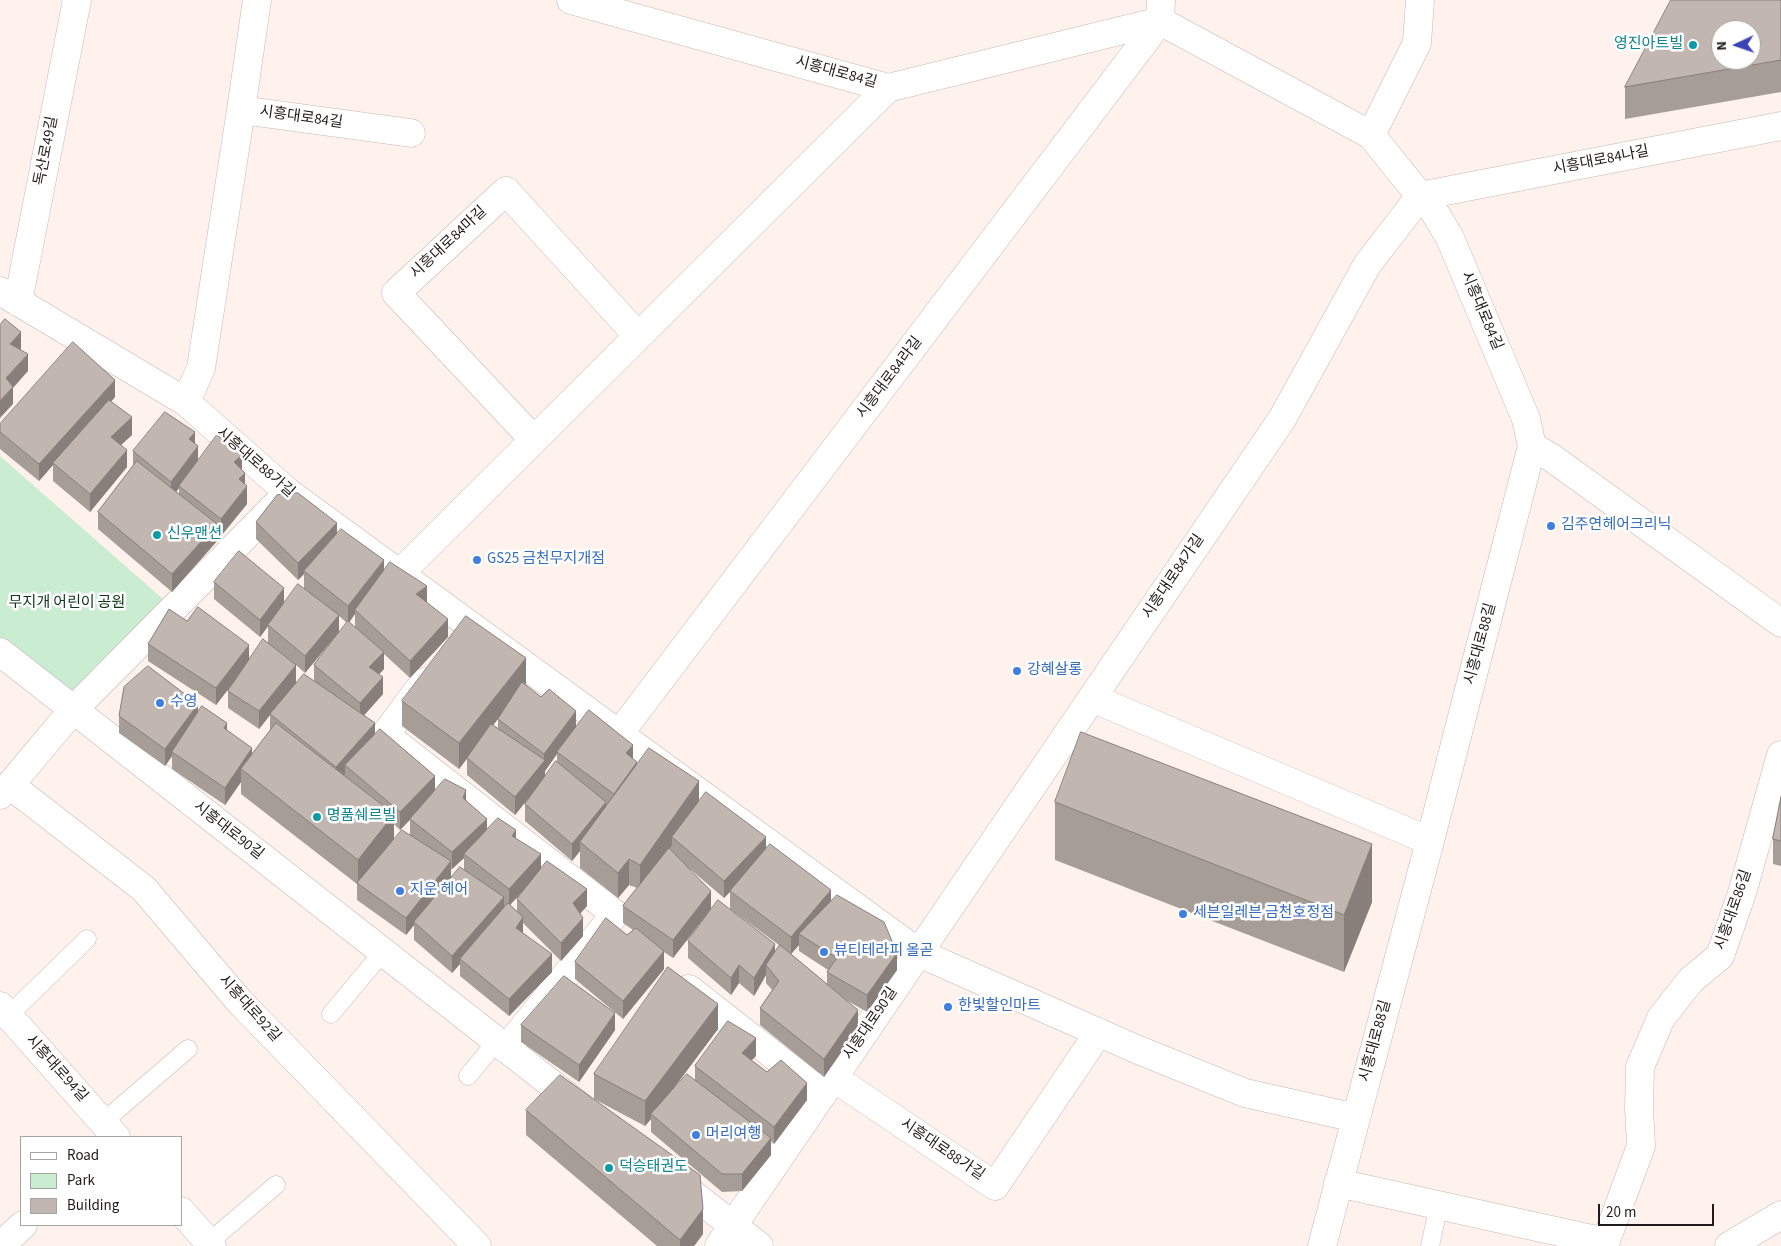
<!DOCTYPE html>
<html>
<head>
<meta charset="utf-8">
<style>
	body { margin:0 }
	#map { position:relative; width:1781px; height:1246px; overflow:hidden; background:#fff1ec; font-family:"Source Sans 3",sans-serif }
	canvas { display:block }
	.legend { position:absolute; left:20px; top:1136px; width:162px; height:90px; box-sizing:border-box; background:#fff; border:1px solid #a6a4a3; margin:0; padding:6px 9px; list-style:none; font-size:15px; color:#201b19 }
	.legend li { display:flex; align-items:center; gap:10px; height:25px }
	.legend b { width:25px; border:1px solid #a6a4a3 }
	.north { position:absolute; left:1711px; top:20px; width:50px; height:50px; box-sizing:border-box; background:#fff; border:1px solid #a6a4a3; border-radius:50%; rotate:267deg; font-size:14px; font-weight:700; line-height:20px; text-align:center; color:#201b19 }
	.north::after { content:''; display:block; margin:auto; width:18px; height:22px; background:#3a44b7; clip-path:polygon(50% 0,100% 100%,50% 72%,0 100%) }
	.scale { position:absolute; left:1598px; top:1204px; width:116px; height:22px; box-sizing:border-box; border:2px solid #201b19; border-top:0; padding-left:6px; font-size:15px; line-height:18px; white-space:nowrap; color:#201b19; -webkit-text-stroke:4px #fff; paint-order:stroke }
</style>
</head>
<body>
<div id="map">
<canvas width="1781" height="1246"></canvas>
<ul class="legend">
<li><b style="height:6px;background:#fff"></b>Road</li>
<li><b style="height:14px;background:#caecd1"></b>Park</li>
<li><b style="height:14px;background:#c2b6b0"></b>Building</li>
</ul>
<div class="north">N</div>
<div class="scale">20 m</div>
</div>
<script>
const ctx = document.querySelector('canvas').getContext('2d');
ctx.lineJoin = 'round';
function paint(path, color) { ctx.fillStyle = color; ctx.fill(path, 'evenodd'); }
function strokePath(path, color, width, dash) { ctx.strokeStyle = color; ctx.lineWidth = width; ctx.lineCap = dash ? 'butt' : 'round'; ctx.setLineDash(dash || []); ctx.stroke(path); }
function drawText(font, color, halo, rows, align = 'center') {
  ctx.font = font + ' "Source Sans 3","Noto Sans KR",sans-serif'; ctx.lineWidth = 5; ctx.setLineDash([]); ctx.textBaseline = 'middle'; ctx.strokeStyle = halo; ctx.fillStyle = color; for (const [text, x, y, turn = 0] of rows) {
    ctx.save(); ctx.translate(x, y); ctx.rotate((+turn || 0) * Math.PI / 180); ctx.textAlign = isNaN(turn) ? turn : align; if (halo) ctx.strokeText(text, 0, 0); ctx.fillText(text, 0, 0); ctx.restore();
  }
}
paint(new Path2D(`
	M0,456l163,143 -97,105 -66,-55z`), '#caecd1');
const service = new Path2D(`
	M331,1014l52,-62
	M8,1016l79,-77
	M468,1076l29,-35
	M103,1122l85,-73
	M209,1242l67,-57
	M1430,1246l9,-41`);
const minor = new Path2D(`
	M257,0l-16,110 170,23
	M571,0l317,88 272,-67 211,114 49,61 12,12 18,30 76,181 6,27 20,12 229,165
	M1371,135l46,-92 3,-43
	M0,291l186,111 103,91 630,460 217,96 109,44 111,25
	M18,302l59,-302
	M186,402l15,-34 40,-258
	M534,440l-138,-147 110,-102 132,145
	M399,574l489,-486
	M0,652l581,455
	M424,682l-39,53 230,179 -109,135
	M1092,698l338,143
	M619,734l541,-713 1,-21
	M10,785l134,104 96,113 237,244
	M0,795l10,-10 63,-75 209,-211
	M689,989l134,105
	M0,1006l116,131
	M834,1078l161,108 104,-154
	M672,1178l87,68
	M1338,1183l267,59
	M181,1211l31,35
	M0,1246l23,-21
	M719,1246l563,-827 85,-154 53,-69 361,-70
	M1322,1246l108,-405 102,-395
	M1604,1246l37,-100 -2,-38 1,-41 21,-49 30,-38 29,-24 22,-63 39,-138
	M1729,1246l52,-31`);
strokePath(service, '#c5b7b2', 19);
strokePath(minor, '#c5b7b2', 29);
strokePath(service, '#fff', 18);
strokePath(minor, '#fff', 28);
paint(new Path2D(`
	M1781,0v92l-156,27v-32z
	M115,397l-4,5 21,33 -11,10 6,22 -37,45 -37,-31v-16l-14,16 -39,-32v-25z
	M195,443l3,17 44,10 3,14 2,20 -26,32 -4,-3v8l-45,51 -74,-63v-17l35,-46v-15zM179,488v6l-3,-2z
	M256,522l81,12 90,69 21,34 -38,41 -26,-24v15l-5,5 4,20 -19,21 11,19 60,57 31,9 21,30 29,9 25,30 46,37 -7,8 3,22 -22,25 -38,-38v10l29,39 -43,44 -49,-40v-12l-8,9 -38,-33v-15l-8,10 -49,-35v-16l-116,-90v-12l-16,23 -53,-36v-13l-7,10 -46,-33v-17l79,-3 29,18 25,23 18,-23v-16l-11,14 -31,-21v-17l6,-9 -18,23 -68,-44v-17l39,-23 62,38 19,-17v-16l-8,11 -46,-38v-17l70,22 20,-15v-15l-6,6 -42,-41zM355,614v13l10,9 -16,-14zM339,616l8,7 -33,42v16l-18,1v-17l9,8 34,-41zM410,820v14l-22,13 6,-8v-15l6,6zM464,858v11l-13,9v-9h1zM526,888l-9,11v12l-7,-6z
	M526,683l-1,2 51,43 57,31 4,6 62,37 67,46 65,52 66,70 -30,42 -21,-12 12,28 -34,49 -64,-52v-17l12,-18 -6,-7v-8l-12,21 -15,-13 -8,12 -43,-37v-17l87,11 4,-7 -49,-36v-17l-6,6 -34,-29 21,40 -38,49 -9,-6v17l-41,50 -48,-40v-17l52,-27 6,-5 -10,-7v-17l14,-18 -8,-3 -11,13 -38,-30v-17l-8,10 -47,-40v-17l11,-16 -21,27 -48,-40v-17l-8,11 -57,-43v-25zM498,719v9l-5,-3zM557,754v8l-12,14v-5zM799,945v6l29,19 -1,2v12l-36,-30z
	M1781,797v69l-8,-2v-25z
	M1055,802l317,100 -28,70 -289,-112z
	M521,1025l94,5 -36,52 -58,-40z
	M718,1029l-48,64 25,-12v-15l61,-10 -5,4 16,12 40,28 -33,44 -3,-3v14l-29,36 -20,1 -71,-60v-13l-6,7 -51,-27v-25z
	M526,1110l177,124 -9,12h-37l-131,-111z`), '#a79d97');
paint(new Path2D(`
	M21,332v18l-11,-6z
	M28,354v17l-15,17v16l-13,14v-17l6,-23z
	M115,380v17l-61,67 -1,-1v2l-14,16v-17z
	M132,417v18l-21,19v-17z
	M195,432v17l-6,-10z
	M198,446v17l-19,23v2l-8,11v-17z
	M127,450v17l-37,45v-18z
	M242,455v17l-8,-10z
	M245,473v16l2,-3v18l-26,32v-17l18,-40z
	M337,523v17l-33,31v3l-6,6v-17z
	M217,524v17l-45,51v-18z
	M384,560v17l-29,33v4l-7,10v-18z
	M427,586v18l-11,-10z
	M284,588v17l-24,32v-17z
	M339,615v17l-34,41v-17z
	M448,619v18l-38,41v-17z
	M249,645v17l-33,43v-17z
	M384,652v17l-15,16v-18z
	M526,658v25l-67,86v-26z
	M296,665v17l-37,47v-18z
	M383,677v17l-23,26v-17z
	M198,704v17l-26,31v4l-7,10v-17z
	M576,711v17l-19,24v2l-12,17v7l-30,37v-18l29,-36v-7z
	M227,723v18l-3,-13z
	M375,723v17l-30,25v9l-9,10v-17z
	M633,745v18l-7,-10z
	M252,748v17l-11,4v13l-16,23v-17z
	M637,762v17l-23,33v-18z
	M435,776v17l-35,37v-18z
	M699,781v25l-27,31v8l-32,45v-25z
	M466,790v18l-3,-10z
	M606,802v18l-26,22v9l-8,10v-17z
	M394,814v25l-35,45 -1,-1v-23z
	M487,819v18l-23,17v4l-12,11v-17z
	M516,830v18l-4,-12z
	M766,837v17l-42,44v-17z
	M1372,844v58l-28,70v-57z
	M541,854v17l-32,35v-17z
	M629,859v26l-11,13v-25z
	M451,861v18l-37,43v3l-8,10v-17z
	M587,889v17l-14,15v-18z
	M831,890v18l-32,26v11l-8,9v-17z
	M711,891v18l-38,49v-18z
	M504,897v17l-44,45v5l-8,9v-17z
	M523,917v18l-7,-7z
	M583,918v18l-22,25v-18z
	M775,944v18l-9,3v10l-12,21v-18z
	M664,951v18l-41,50v-18z
	M897,953v17l-30,42v-17z
	M552,954v18l-43,44v-17z
	M739,965v18l-8,12v-17z
	M718,1004v25l-65,87 -2,-2v5l-6,7v-25z
	M858,1010v18l-34,49v-18z
	M615,1013v17l-36,52v-17z
	M756,1038v18l-14,14v-17z
	M807,1083v17l-33,44v-17z
	M771,1138v17l-29,36v-17z
	M703,1209v25l-9,12h-14v-6z`), '#887f7b');
const building = new Path2D(`
	M1671,0h110v60l-156,27zM1721,30h30v30h-30z
	M5,319l16,13 -11,12 18,10 -22,24 7,9 -13,14v-76z
	M73,342l42,38 -76,84 -39,-32v-8z
	M109,400l23,17 -21,20 16,13 -37,44 -37,-31z
	M165,412l30,20 -6,7 9,7 -27,36 -38,-31z
	M217,435l25,20 -8,7 11,11 -6,6 8,7 -26,33 -42,-33z
	M137,461l80,63 -45,50 -74,-62z
	M298,493l39,30 -39,40 -42,-41 21,-27z
	M341,529l43,31 -36,46 -44,-35z
	M239,551l45,37 -24,32 -46,-38z
	M390,562l37,24 -11,8 32,25 -38,42 -55,-51z
	M298,584l41,31 -34,41 -37,-31z
	M198,607l51,38 -33,43 -68,-44 21,-35 18,12z
	M466,616l60,42 -67,85 -57,-42z
	M348,621l36,31 -15,15 14,10 -23,26 -46,-38z
	M263,639l33,26 -37,46 -31,-20z
	M148,666l50,38 -33,45 -46,-33 5,-29z
	M304,674l71,49 -39,44 -66,-53z
	M522,682l19,15 8,-8 27,22 -32,43 -46,-35z
	M202,706l25,17 -3,5 28,20 -27,40 -53,-36z
	M589,710l44,35 -7,8 11,9 -23,32 -57,-42z
	M276,723l118,91 -36,46 -117,-91z
	M491,724l54,36 -30,37 -48,-39z
	M380,729l55,47 -35,36 -55,-47z
	M1081,732l291,112 -28,71 -289,-113z
	M649,748l50,33 -59,84 -11,-6 -11,14 -38,-31z
	M556,761l50,41 -34,42 -47,-40z
	M445,779l21,11 -3,8 24,21 -35,33 -42,-33z
	M706,792l60,45 -42,44 -52,-44z
	M1781,797v44l-8,-2z
	M498,818l18,12 -4,6 29,18 -32,35 -45,-35z
	M402,830l49,31 -45,57 -49,-35z
	M770,844l61,46 -40,47 -61,-46z
	M669,848l42,43 -38,49 -50,-34z
	M547,861l40,28 -14,14 10,15 -22,25 -44,-44z
	M460,867l44,30 -52,59 -38,-34z
	M837,895l47,27 13,31 -30,42 -40,-23 10,-14 -38,-24z
	M718,900l57,44 -21,34 -15,-13 -8,13 -43,-37z
	M508,903l15,14 -7,11 36,26 -43,45 -49,-40z
	M606,918l21,17 9,-7 28,23 -41,50 -48,-39z
	M780,945l78,65 -34,49 -64,-51 19,-27 -13,-16z
	M668,967l50,37 -73,97 -51,-27z
	M564,976l51,37 -36,52 -58,-40z
	M728,1021l28,17 -14,15 25,19 14,-12 26,23 -33,44 -79,-61z
	M687,1074l84,64 -29,36h-20l-71,-60z
	M560,1075l140,100 3,34 -23,31 -154,-130z`);
paint(building, '#c2b6b0');
strokePath(building, '#887f7b', 1);
for (const [x, y, r, color] of [
	[1693,45,5,"#0f9aa8"],
	[1551,526,5,"#3f7fe0"],
	[157,535,5,"#0f9aa8"],
	[477,560,5,"#3f7fe0"],
	[1017,671,5,"#3f7fe0"],
	[160,703,5,"#3f7fe0"],
	[317,817,5,"#0f9aa8"],
	[400,891,5,"#3f7fe0"],
	[1183,914,5,"#3f7fe0"],
	[824,952,5,"#3f7fe0"],
	[948,1007,5,"#3f7fe0"],
	[696,1135,5,"#3f7fe0"],
	[609,1168,5,"#0f9aa8"]
]) { const dot = new Path2D(); dot.arc(x, y, r, 0, 2 * Math.PI); ctx.fillStyle = color; ctx.fill(dot); strokePath(dot, '#fff', 2); }
drawText('15px', '#0d838f', '#fff', [
	["영진아트빌",1683,45,"right"],
	["신우맨션",167,535],
	["명품쉐르빌",327,817],
	["덕승태권도",619,1168]
], 'left');
drawText('15px', '#201b19', '#fff', [
	["시흥대로84길",836,73,15],
	["시흥대로84길",301,118,8],
	["독산로49길",47,151,-79],
	["시흥대로84나길",1601,161,-11],
	["시흥대로84마길",449,243,-43],
	["시흥대로84길",1481,311,67],
	["시흥대로84라길",890,378,-53],
	["시흥대로88가길",255,463,41],
	["시흥대로84가길",1174,577,-56],
	["시흥대로88길",1481,644,-75],
	["시흥대로90길",228,831,38],
	["시흥대로86길",1734,910,-71],
	["시흥대로92길",249,1009,48],
	["시흥대로90길",871,1024,-56],
	["시흥대로88길",1376,1041,-75],
	["시흥대로94길",56,1069,48],
	["시흥대로88가길",942,1150,34]
]);
drawText('15px', '#366cbe', '#fff', [
	["김주연헤어크리닉",1561,526],
	["GS25 금천무지개점",487,560],
	["강혜살롱",1027,671],
	["수영",170,703],
	["지운 헤어",410,891],
	["세븐일레븐 금천호정점",1193,914],
	["뷰티테라피 올곧",834,952],
	["한빛할인마트",958,1007],
	["머리여행",706,1135]
], 'left');
drawText('15px', '#0d361b', '#fff', [
	["무지개 어린이 공원",67,604]
]);
</script>
</body>
</html>
